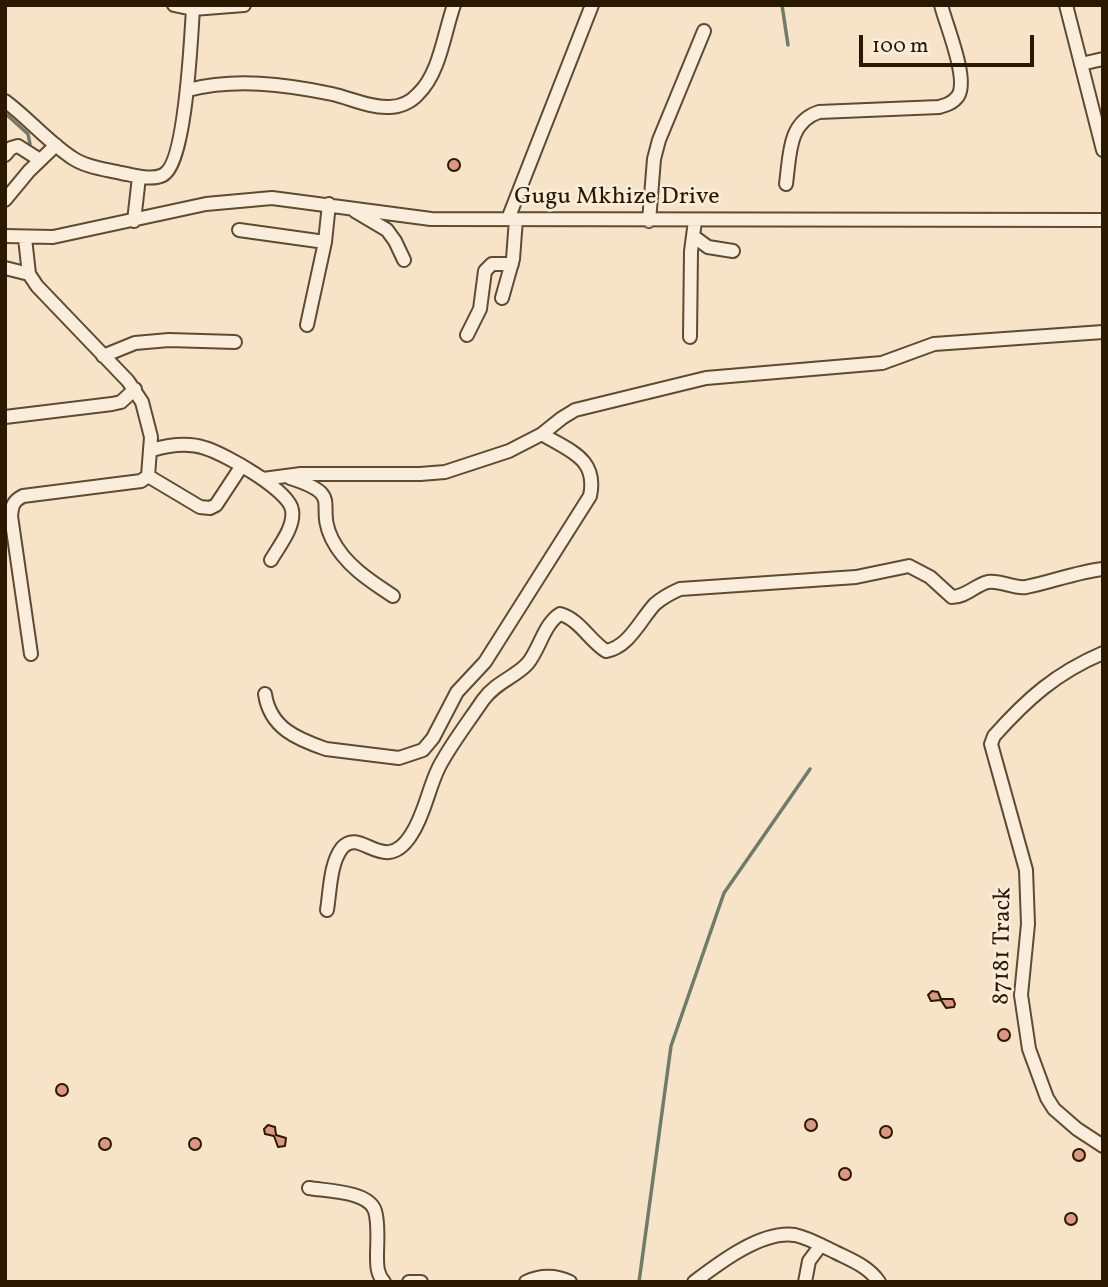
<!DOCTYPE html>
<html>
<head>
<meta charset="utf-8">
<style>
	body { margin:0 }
	#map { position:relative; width:1108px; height:1287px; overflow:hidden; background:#f7e4c8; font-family:Vollkorn,serif }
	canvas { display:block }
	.frame { position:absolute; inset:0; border:7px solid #2b1800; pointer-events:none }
	.scale { position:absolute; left:859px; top:35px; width:175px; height:32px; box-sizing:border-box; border:4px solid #2b1800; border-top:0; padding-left:9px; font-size:21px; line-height:24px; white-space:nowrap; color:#2b1800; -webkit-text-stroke:5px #faeddb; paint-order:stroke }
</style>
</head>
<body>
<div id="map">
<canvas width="1108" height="1287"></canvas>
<div class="frame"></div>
<div class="scale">100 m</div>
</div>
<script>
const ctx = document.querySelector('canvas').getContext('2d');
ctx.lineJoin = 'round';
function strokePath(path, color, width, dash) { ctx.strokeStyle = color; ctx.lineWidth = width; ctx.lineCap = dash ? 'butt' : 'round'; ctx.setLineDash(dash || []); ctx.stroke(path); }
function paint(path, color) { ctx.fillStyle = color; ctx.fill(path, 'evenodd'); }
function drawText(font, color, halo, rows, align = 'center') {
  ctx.font = font + ' Vollkorn,serif'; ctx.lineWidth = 5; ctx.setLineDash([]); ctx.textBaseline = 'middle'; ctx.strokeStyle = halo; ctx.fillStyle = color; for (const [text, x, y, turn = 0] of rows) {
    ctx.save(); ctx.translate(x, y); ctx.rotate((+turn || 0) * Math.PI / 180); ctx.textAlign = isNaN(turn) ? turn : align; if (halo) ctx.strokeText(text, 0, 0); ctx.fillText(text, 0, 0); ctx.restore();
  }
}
strokePath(new Path2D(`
	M782,5l6,40
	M7,115l21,19 2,10
	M639,1282l32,-236 53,-153 86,-124`), '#707c6a', 3.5);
const building = new Path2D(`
	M448 165a6 6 0 1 1 12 0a6 6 0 1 1-12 0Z
	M932,991l6,1 3,7h12l2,5 -1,3 -8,1 -5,-8 -10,1 -3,-6z
	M998 1035a6 6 0 1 1 12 0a6 6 0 1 1-12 0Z
	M56 1090a6 6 0 1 1 12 0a6 6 0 1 1-12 0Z
	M805 1125a6 6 0 1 1 12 0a6 6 0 1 1-12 0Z
	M268,1125l7,2 1,8 10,3 -1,8 -7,1 -4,-11 -9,-2 -1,-5z
	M880 1132a6 6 0 1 1 12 0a6 6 0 1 1-12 0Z
	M189 1144a6 6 0 1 1 12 0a6 6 0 1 1-12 0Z
	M99 1144a6 6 0 1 1 12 0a6 6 0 1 1-12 0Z
	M1073 1155a6 6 0 1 1 12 0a6 6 0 1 1-12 0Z
	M839 1174a6 6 0 1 1 12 0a6 6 0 1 1-12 0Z
	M1065 1219a6 6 0 1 1 12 0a6 6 0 1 1-12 0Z`);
paint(building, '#da9882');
strokePath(building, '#2b1800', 2);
const minor = new Path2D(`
	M174,5l19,4 51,-4
	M1066,5l37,145
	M1081,64l22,-5
	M188,90c47,-12 96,-6 144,4 18,4 38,14 57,13 11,0 22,-5 29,-13 22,-21 26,-61 36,-89
	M5,101c23,17 42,40 66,56 14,10 33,12 50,16 13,2 30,8 42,2 23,-12 28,-138 30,-166
	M5,155l6,-7 7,-2 22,14
	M786,184c4,-29 2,-62 33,-72l120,-5c7,-2 14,-4 19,-11 11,-17 -12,-71 -17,-91
	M5,200l24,-29 27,-26
	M355,211l32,19 8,11 9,19
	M508,219l84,-214
	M134,221l5,-44
	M649,221l5,-62 5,-19 45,-109
	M239,230l86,12
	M5,236l48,1 153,-33 66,-6 159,21 672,1
	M693,236l15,11 25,4
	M25,238l4,36 8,12 91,95 14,21 9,35 -3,39 -7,5 -118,15c-10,5 -11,10 -12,20l20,138
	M5,268l24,6
	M502,298l11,-39 3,-40
	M307,325l18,-83 4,-38
	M467,335l13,-26 5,-38 7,-7h20
	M690,337l1,-86 4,-30
	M103,356l32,-13 34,-3 66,2
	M5,417l107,-13 9,-2 14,-13
	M152,450c17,-5 35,-8 53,-2 20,6 84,42 87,62 3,17 -13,36 -21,50
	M148,476l52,31 10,1 6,-3 25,-38
	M290,478c56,18 24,25 42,61 13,26 38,42 61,57
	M263,479l38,-5h119l25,-2 64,-21 33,-17 20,-16 13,-8 131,-32 176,-15 52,-19 169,-12
	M1103,653c-47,20 -76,46 -109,83l-3,8 35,126 2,54 -7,71 8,54 18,49 7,11 23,20 26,17
	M265,694c5,34 32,45 61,55l73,9 24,-8 10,-12 24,-46 28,-30 105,-166c8,-38 -21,-45 -48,-62
	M327,910c3,-18 3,-47 15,-62 19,-22 42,29 69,-13 14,-21 17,-46 28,-68 12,-23 30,-46 44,-67 14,-19 33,-23 45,-37 12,-15 16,-39 32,-49 19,5 30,27 46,37 23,-4 34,-31 49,-47 8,-7 16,-11 25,-15l176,-12 53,-11 21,11 22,20c14,0 23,-12 36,-15 13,-2 26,7 38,5 26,-5 50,-15 77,-18
	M309,1188c17,3 60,3 66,23 4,13 2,31 2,45 0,10 0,18 7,26
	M409,1282h12
	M526,1282c15,-7 29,-7 44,0
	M694,1282c25,-19 68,-52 101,-47 14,3 27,11 40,17 16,8 33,14 44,30
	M805,1282l4,-21 12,-16`);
strokePath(minor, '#5e4b32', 16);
strokePath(minor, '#faeddb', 12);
drawText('24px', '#2b1800', '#faeddb', [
	["Gugu Mkhize Drive",617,199],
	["87181 Track",1004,946,-89]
]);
</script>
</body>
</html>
